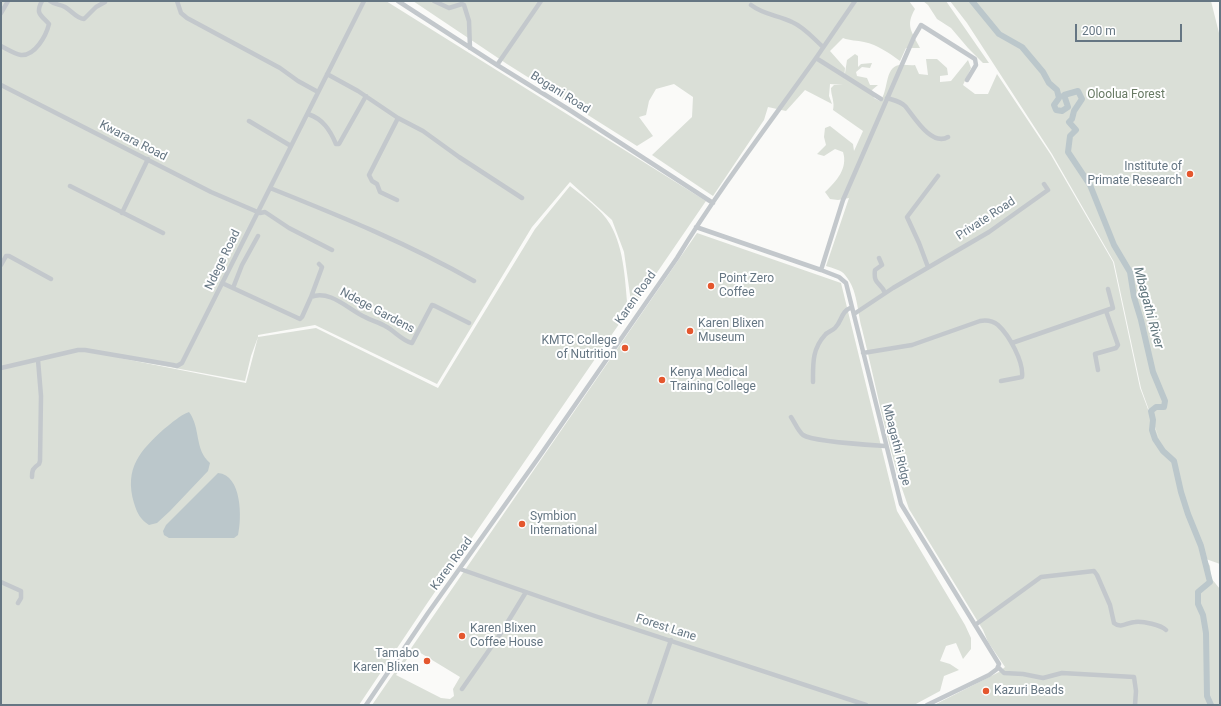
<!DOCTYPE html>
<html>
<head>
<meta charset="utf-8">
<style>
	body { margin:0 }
	#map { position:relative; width:1221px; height:706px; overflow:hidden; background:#fafaf8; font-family:Roboto,sans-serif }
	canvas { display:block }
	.frame { position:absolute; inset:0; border:2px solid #657683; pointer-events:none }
	.scale { position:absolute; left:1075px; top:24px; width:107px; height:18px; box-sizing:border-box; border:2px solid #657683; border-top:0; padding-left:5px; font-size:12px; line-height:14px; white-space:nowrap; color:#657683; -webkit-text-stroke:3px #fff; paint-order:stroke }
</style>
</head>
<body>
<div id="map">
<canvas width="1221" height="706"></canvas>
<div class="frame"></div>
<div class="scale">200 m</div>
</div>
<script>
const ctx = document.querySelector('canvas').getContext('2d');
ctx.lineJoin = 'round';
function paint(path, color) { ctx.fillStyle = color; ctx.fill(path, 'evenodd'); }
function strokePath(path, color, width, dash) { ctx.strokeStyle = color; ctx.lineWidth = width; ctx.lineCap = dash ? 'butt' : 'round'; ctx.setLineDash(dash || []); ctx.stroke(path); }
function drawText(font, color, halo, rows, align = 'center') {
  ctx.font = font + ' Roboto,sans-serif'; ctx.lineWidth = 4; ctx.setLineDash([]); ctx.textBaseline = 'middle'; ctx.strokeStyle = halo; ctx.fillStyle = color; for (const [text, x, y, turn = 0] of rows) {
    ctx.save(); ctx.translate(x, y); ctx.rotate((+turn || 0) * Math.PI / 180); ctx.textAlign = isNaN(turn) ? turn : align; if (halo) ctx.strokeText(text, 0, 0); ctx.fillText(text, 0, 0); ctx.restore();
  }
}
paint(new Path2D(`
	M1,1h385l320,200 -74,108 -8,-57 -12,-32 -42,-38 -38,45 -95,157 -122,-59 -57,10v2l58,-9 122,60 97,-159 35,-43c13,10 32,24 40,38 15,26 15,59 18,87l-200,291 -69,103h-358zM258,337l-12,46 -131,-26 130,24 6,-25z
	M413,1h496l6,8c-10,17 -3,23 5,39h-14l-6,13c-11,-8 -22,-16 -36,-19 -7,-2 -14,-1 -21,-4l-13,13 15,17 -1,12 3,-20 8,-6 3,2v11l3,-3 11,-1 -2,5 -8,-1 -6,5 1,4 10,2 3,7h8l-6,5 2,8 6,3c9,-10 4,-33 19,-36 5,-1 11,1 16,0l4,9 9,1 -2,-16h11l10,9 1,7 -8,1v6l11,-1 17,-21 3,8 -8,17 12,9h13l9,-20 54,81 62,107 27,126 20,53 -19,-53 -27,-126 -62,-108 -85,-131 -17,-22h261l9,36v527l-14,-5 4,7 1,12 9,11v116h-286l65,-33 6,-5 -17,-25 -5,-12 -74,-121c-21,-58 -32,-120 -47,-180 -5,-18 -4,-39 -17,-54 -3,-5 -13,-7 -19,-9l23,-68 -11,2 -8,-1 -5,-7c12,-11 23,-24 18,-40l-8,-3 -11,7 -7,-2 9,-9 -2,-8 1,-9 5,-2 23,18 1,7 9,-20 -30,-21c2,-8 -2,-14 -2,-22l3,-3h9l-13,-1 -1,12 3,8 -27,-14 -19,21 -18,-4 -4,13 -51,76 -61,-41 40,-38 1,-20 -19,-13 -18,5 -7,12 -3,14 -7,2 14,19 -16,10 -130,-82z
	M923,1h23l43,62h-6l-15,-15 -17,-20 -14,-9 -9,-14z
	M697,233l144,50 56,228 68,114 6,13v11l-8,10 -7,-16 -10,3 -6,15 10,3 9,6 -15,6 -4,15 -26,14h-542zM414,649l46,28 -7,12 1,7 -4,3 -9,-1 -45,-23z`), '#dadfd7');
paint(new Path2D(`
	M189,412c12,16 5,37 21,51l-2,8 -38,40 -13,12 -8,2c-9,-6 -12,-12 -15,-22 -10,-35 6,-52 30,-74 9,-7 15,-13 25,-17z
	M218,473c24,2 24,45 20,62l-4,3h-65l-5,-3 -1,-4 3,-6z`), '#bbc7cb');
strokePath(new Path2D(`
	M972,1l27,33 23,13 21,25 6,11 8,7 2,8 -5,7 2,5 6,1 6,-4 -4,-12 14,-4 4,8 -8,12 -2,8 -3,3 7,8 -6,6 -2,16 22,33 24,60 16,27 4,25 7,23 12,52 12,29 -1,6h-8l-5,4 2,9 -1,10 3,9 8,12 11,10 7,31 7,22 13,32 9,36 -12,10v12l5,11 3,18 1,63 4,9`), '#bbc7cb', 6);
strokePath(new Path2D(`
	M50,1c5,4 10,3 15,6 7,4 11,11 19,12l12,-12 9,-5
	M177,1l4,12 6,5 93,50 18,13 20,11
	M398,1l99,64 71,44 145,94
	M434,1l15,7 13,-4 2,1 5,16 1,27
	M751,5c13,10 27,10 41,17 12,5 21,16 31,25
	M1,13l7,-12
	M1,46c6,3 14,8 20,9 14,1 25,-19 28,-31 -8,-9 -14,-10 -7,-23
	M816,58l65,41
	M497,65l44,-64
	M327,74l31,17 40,27
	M1,85l210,107 49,21 5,-1 24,16 43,22
	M887,98c6,2 13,3 18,8 8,9 26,41 43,31
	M308,114c15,5 22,16 28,30h3l27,-48
	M249,121l42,25
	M70,186l93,47
	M270,188c70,28 139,56 204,93
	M397,200l-17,-8 -3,-8 -5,-3 -3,-6 29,-57 25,13 36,26 63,41
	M122,213l26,-54
	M696,227l125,43 18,7 7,6 55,221 98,160 -2,5 -8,6 -62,30
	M879,258l3,7 -7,5c-2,15 6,12 10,23
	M1,265l5,-9h3l42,23
	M928,267l-9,-24 -12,-26 31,-41
	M821,270l22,-70 71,-163 7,-12 54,34 1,6 -9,15
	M222,283l78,36 2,-2 9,-20c19,-8 38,13 54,20 7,4 14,5 20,9 10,5 16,14 27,17l20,-38 3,1 34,17
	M233,288l9,-23 16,-29
	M311,297l10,-27 1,-3 -3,-3
	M854,314l39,-26 96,-56 59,-42 -4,-6
	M1012,343l101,-35 -5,-19
	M863,353l49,-8 68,-24c6,-1 13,0 18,4 11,10 26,37 24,52l-21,4
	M1,368l77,-18h7l88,15 4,1 5,-3 182,-362
	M1098,370l-3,-16 21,-6 2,-3 -12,-34
	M813,382c0,-18 -1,-33 12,-47 2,-3 7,-4 10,-7 8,-8 5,-16 17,-21
	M791,417c4,6 7,14 12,18 11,7 68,10 83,11
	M32,477c0,-7 1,-9 7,-13l1,-3 1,-65 -3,-36
	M460,569l135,47 271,89
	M1,582l20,9v7l-3,5
	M975,625l66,-48 53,-6 3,4 13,30 4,18c7,6 14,-1 21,-1 8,-1 26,3 31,8
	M998,667l6,6 19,1 20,4 19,-5 72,4 2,14 -1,14
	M462,689l39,-56 25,-41
	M366,705l62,-92 111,-156 138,-199c42,-69 92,-134 139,-200 13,-19 26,-38 39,-57
	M649,705l22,-65`), '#c3c8cc', 4.5);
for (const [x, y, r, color] of [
	[1190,174,4,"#e4572e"],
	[711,286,4,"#e4572e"],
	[690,331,4,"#e4572e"],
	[625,348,4,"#e4572e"],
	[662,380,4,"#e4572e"],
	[522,524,4,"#e4572e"],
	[462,636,4,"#e4572e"],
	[427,661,4,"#e4572e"],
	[986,691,4,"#e4572e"]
]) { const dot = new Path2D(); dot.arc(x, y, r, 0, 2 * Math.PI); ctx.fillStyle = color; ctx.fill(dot); strokePath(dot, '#fff', 1.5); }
drawText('12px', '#657683', '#fff', [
	["Bogani Road",560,93,32],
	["Kwarara Road",133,141,27],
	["Private Road",986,219,-33],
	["Ndege Road",223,260,-64],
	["Karen Road",636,298,-55],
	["Ndege Gardens",377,311,28],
	["Mbagathi Ridge",896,445,76],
	["Karen Road",452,564,-54],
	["Forest Lane",666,628,18]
]);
drawText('12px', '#687a64', '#fff', [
	["Oloolua Forest",1126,95]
]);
drawText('12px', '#657683', '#fff', [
	["Institute of",1182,167,"right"],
	["Primate Research",1182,181,"right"],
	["Point Zero",719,279],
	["Coffee",719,293],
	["Karen Blixen",698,324],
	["Museum",698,338],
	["KMTC College",617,341,"right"],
	["of Nutrition",617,355,"right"],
	["Kenya Medical",670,373],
	["Training College",670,387],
	["Symbion",530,517],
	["International",530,531],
	["Karen Blixen",470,629],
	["Coffee House",470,643],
	["Tamabo",419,654,"right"],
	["Karen Blixen",419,668,"right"],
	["Kazuri Beads",994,691]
], 'left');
drawText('italic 13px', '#60757c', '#fff', [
	["Mbagathi River",1148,308,75]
]);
</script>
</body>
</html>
